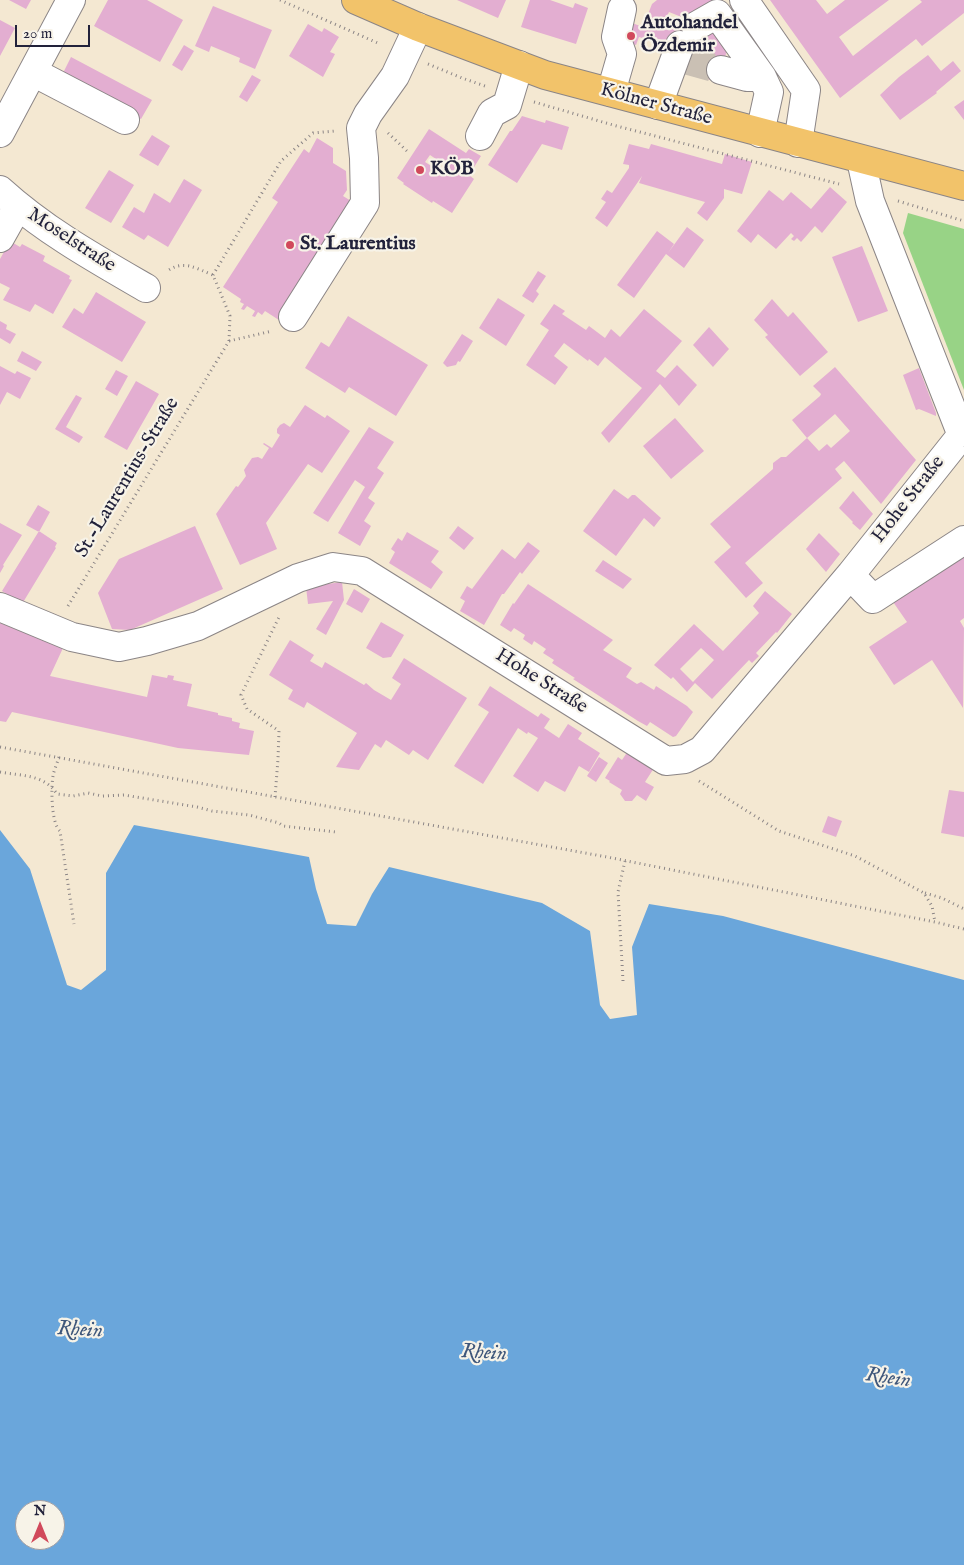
<!DOCTYPE html>
<html>
<head>
<meta charset="utf-8">
<style>
	body { margin:0 }
	#map { position:relative; width:964px; height:1565px; overflow:hidden; background:#f4e8d2; font-family:"IM FELL English",serif }
	canvas { display:block }
	.north { position:absolute; left:15px; top:1500px; width:50px; height:50px; box-sizing:border-box; background:#f7f3e8; border:1px solid #a29fa3; border-radius:50%; rotate:0deg; font-size:14px; font-weight:700; line-height:20px; text-align:center; color:#22223b }
	.north::after { content:''; display:block; margin:auto; width:18px; height:22px; background:#d1495b; clip-path:polygon(50% 0,100% 100%,50% 72%,0 100%) }
	.scale { position:absolute; left:15px; top:25px; width:75px; height:22px; box-sizing:border-box; border:2px solid #22223b; border-top:0; padding-left:6px; font-size:15px; line-height:18px; white-space:nowrap; color:#22223b; -webkit-text-stroke:4px #f7f3e8; paint-order:stroke }
</style>
</head>
<body>
<div id="map">
<canvas width="964" height="1565"></canvas>
<div class="north">N</div>
<div class="scale">20 m</div>
</div>
<script>
const ctx = document.querySelector('canvas').getContext('2d');
ctx.lineJoin = 'round';
function paint(path, color) { ctx.fillStyle = color; ctx.fill(path, 'evenodd'); }
function strokePath(path, color, width, dash) { ctx.strokeStyle = color; ctx.lineWidth = width; ctx.lineCap = dash ? 'butt' : 'round'; ctx.setLineDash(dash || []); ctx.stroke(path); }
function drawText(font, color, halo, rows, align = 'center') {
  ctx.font = font + ' "IM FELL English",serif'; ctx.lineWidth = 4.5; ctx.setLineDash([]); ctx.textBaseline = 'middle'; ctx.strokeStyle = halo; ctx.fillStyle = color; for (const [text, x, y, turn = 0] of rows) {
    ctx.save(); ctx.translate(x, y); ctx.rotate((+turn || 0) * Math.PI / 180); ctx.textAlign = isNaN(turn) ? turn : align; if (halo) ctx.strokeText(text, 0, 0); ctx.fillText(text, 0, 0); ctx.restore();
  }
}
paint(new Path2D(`
	M908,213l56,16v161l-61,-157z`), '#98d386');
paint(new Path2D(`
	M134,825l175,32 7,32 11,35 29,2 16,-32 17,-27 153,36 48,28 10,74 10,14 27,-4 -5,-68 17,-43 74,12 241,64v585h-964v-735l30,39 37,116 14,5 25,-20v-97zM25,1510h30v30h-30z`), '#6aa6db');
paint(new Path2D(`
	M9,0h22l-5,9z
	M108,0h39l36,20 -23,42 -66,-36z
	M457,0h49l-8,18z
	M530,0h20l23,8 2,-5 13,5 -12,36 -55,-17z
	M657,0h62l-30,20 -20,-8 -3,6 65,18 -13,46 -36,-10 7,-24 -31,-9 -1,3 -18,-5 -3,8 -10,-3 6,-19 11,4 9,-23z
	M770,0h46l11,14 18,-14h44l-50,37 14,19 69,-54 -2,-2h44v13l-42,33 -6,-7 -76,59z
	M213,6l59,24 -17,39 -16,-7 1,-4 -29,-12 -2,6 -14,-6z
	M0,20l15,8 -15,28z
	M308,24l14,8 2,-4 15,9 -9,15 5,2 -12,23 -34,-21z
	M184,45l10,6 -12,20 -10,-6z
	M928,55l13,16 12,-10 8,10 -25,21 1,1 -37,27 -20,-25 19,-18z
	M71,57l81,43 -11,19 -80,-42z
	M252,75l9,5 -14,22 -8,-5z
	M964,100v20l-10,-13z
	M522,116l23,7 1,-3 23,7 -7,23 -20,-6 -25,39 -29,-18 22,-34h2z
	M429,129l37,24 3,-4 12,7 -12,19 5,4 -22,34 -19,-12 -1,2 -29,-19 1,-1 -7,-5zM430,155l15,10 -4,7 -16,-10z
	M152,135l18,11 -12,20 -19,-11z
	M317,138l16,10v15l13,8 1,19 -4,6 13,8 -74,118 -17,-11 -3,4 -4,-3 -3,5 -3,-1 3,-5 -8,-5 -3,4 -3,-1 3,-5 -4,-2 1,-3 -18,-12 55,-85 -6,-4 32,-49 5,4z
	M629,144l20,5 2,-5 71,20 3,-10 27,8 -10,32 -18,-5v9l-17,23 -10,-8 8,-11 -66,-19 3,-7 -35,51 -12,-9 11,-16 -5,-3 6,-9 5,3 17,-25v-3l-6,-1z
	M109,170l25,15 -23,38 -26,-15z
	M184,179l18,11 -34,57 -20,-12 -4,5 -22,-13 12,-20 10,6 10,-20 16,10z
	M830,187l17,15 -25,31 -7,-7 -14,16 -4,-4 -3,3 -3,-2 3,-3 -3,-3 -15,16 -18,-15 -7,9 -14,-12 32,-41 14,11 8,-9 20,17z
	M687,227l17,13 -20,28 -18,-14 -32,44 -17,-13 40,-54 17,13 -6,9z
	M10,241l10,6 2,-3 23,12 -2,5 27,15 -1,3 3,1 -19,34 -18,-10 -5,8 -27,-12 7,-12 -10,-5v-24z
	M862,246l26,65 -30,11 -26,-65z
	M538,271l8,5 -10,15 3,3 -6,9 -11,-7z
	M96,292l50,30 -24,40 -60,-35 12,-19 9,6z
	M498,298l27,17 -19,31 -27,-18z
	M772,299l16,18 5,-5 35,40 -28,24 -35,-39 3,-2 -14,-15z
	M554,304l11,7 -3,3 24,16 3,-4 16,12 6,-9 9,8 24,-28 38,32 -26,30 9,7 12,-13 20,20 -18,21 -19,-22 -51,59 -8,-10 41,-45 -37,-31 -7,9 -9,-7 -1,2 -24,-18 -10,13 14,11 -13,18 -29,-20 23,-35 -9,-6z
	M348,316l80,49 -32,51 -47,-29 -4,6 -40,-25 16,-26 8,5z
	M0,321l7,4 -1,4 10,5 -6,10 -10,-6z
	M709,327l20,22 -16,18 -20,-22z
	M462,334l11,7 -13,21 -2,-1 -2,4 -9,2 -4,-4z
	M22,351l20,11 -6,9 -19,-10z
	M0,366l15,8 2,-3 14,7 -11,21 -13,-7 -7,13z
	M835,367l81,93 -35,44 -37,-43 -9,8 7,9 -97,85 18,20 -17,15 -32,-36 17,-15 -21,-23 63,-55v-6l8,-6h5l21,-19 12,13 8,-7 4,4 19,-17 -15,-17 -28,24 -15,-18 28,-24 1,-2 -8,-8z
	M919,368l17,45v3l-17,-7 -3,1 -13,-35z
	M116,370l12,6 -11,20 -12,-7z
	M136,381l23,13 -32,56 -23,-13z
	M76,395l6,3 -16,29 17,10 -4,6 -24,-14z
	M305,405l20,13 2,-3 23,16 -28,42 -14,-9 -42,59 11,26 -37,16 -24,-51 20,-28 2,1 8,-11 -2,-6 8,-12 6,-1 4,2 7,-11 -6,-4 1,-1 8,5 8,-13 -3,-2v-4l3,-4 4,-2 6,4z
	M675,418l29,33 -33,28 -28,-33z
	M369,427l25,15 -17,26 7,5 -16,25 7,5 -11,18 7,5 -11,20 -22,-13 27,-46 -10,-7 -27,42 -15,-9z
	M614,489l14,10 4,-4h3l26,23 -7,9 -10,-9 -28,38 -33,-25z
	M853,491l20,23 -13,16 -8,-7 1,-1 -14,-14z
	M38,505l12,7 -11,20 -13,-7z
	M0,523l22,12 -19,30 1,1 -4,7z
	M195,526l28,63 -93,41 -18,-1 -14,-36 21,-34z
	M458,526l16,12 -10,12 -15,-12z
	M39,531l18,12 -2,4 1,1 -34,56 -20,-13z
	M407,532l32,19 -8,11 12,10 -12,17 -42,-26 6,-11 -4,-3 7,-11 4,3z
	M819,533l21,21 -14,18 -20,-23z
	M528,542l12,9 -18,23 -2,-2 -16,22h-2l-18,31 -24,-14 5,-10 -5,-3 7,-12 5,3 30,-40 13,10z
	M964,552v66l-4,3 4,7 -1,80 -31,-48 -38,25 -25,-38 38,-25 -16,-23z
	M603,560l29,19 -9,10 -28,-18z
	M342,582l2,18 -18,35 -10,-6 17,-28 -25,3 -2,-17z
	M528,584l85,56 -10,10 29,18 -6,9 11,7 4,-2 13,8 2,-4 31,20 6,6 -17,24 -3,1 -23,-15 -3,4 -9,-5 -65,-42 2,-1 -23,-15 2,-3 -11,-7 3,-4 -12,-8 -2,4 -9,-6 2,-4 -11,-7 -3,4 -11,-7 13,-22 1,1z
	M354,589l16,10 -8,14 -16,-9z
	M765,591l27,23 -15,19 -1,-1 -20,21 3,3 -7,7 -3,-3 -37,39 -17,-16 -8,9 -14,-15 -2,2 -17,-14 40,-41 29,27 36,-38 -6,-7zM701,648l13,12 -21,22 -13,-13z
	M381,622l23,13 -13,22 -8,1 -17,-10z
	M0,623l63,25 -13,28 97,21 5,-22 15,3 1,-3 6,1 -1,4 19,4 -5,22 31,7v2l14,3v3l8,2 -1,5 15,3 -5,24 -71,-7 -166,-36 -6,10 -6,-1z
	M290,640l24,15 -4,6 12,7 3,-6 39,23 2,-2 8,7 17,10 10,-16 -9,-6 12,-20 63,40 -39,62 -15,-10 -4,5 -23,-15 -5,8 -6,-4 -16,26 -23,-3 21,-34 -50,-31 -3,6 -16,-9 5,-9 -24,-15z
	M490,686l48,31 3,-4 9,6 -6,9 15,10 9,-14 14,9 -4,6 22,14 -11,19 -10,-6 -14,26 -20,-11 -7,11 -25,-16 25,-38 -10,-6 -1,2 -9,-6 -35,56 -29,-18 35,-54 -11,-7z
	M628,751l26,17 -9,14 9,5 -8,14 -9,-6 -5,6h-7l-5,-7 2,-4 -13,-8 1,-1 -5,-3 13,-21 4,3z
	M599,757l9,6 -12,19 -9,-6z
	M949,790l15,2v45l-23,-4z
	M828,816l14,5 -6,16 -14,-5z`), '#e3aed1');
strokePath(new Path2D(`
	M685,60l36,10`), '#cac0b4', 28, [28, 14]);
const minor = new Path2D(`
	M744,0l62,90 -8,53
	M696,26l21,-12 45,63 7,15 -9,41
	M721,70l26,7h15
	M33,72l92,48
	M611,92l11,-38 -6,-17 6,-28
	M658,105l22,-60
	M0,133l71,-133
	M480,136l12,-23 15,-8 12,-40
	M861,160l9,41 91,232
	M0,190c44,40 94,68 146,98
	M0,238l18,-32
	M293,317l72,-114 -1,-45 -3,-30 7,-14 27,-38 23,-49
	M850,575l23,24 91,-59
	M0,607l72,30 47,10 28,-6 51,-15 100,-48 35,-11 29,4 304,190 19,-2 17,-9 149,-176 113,-142`);
const major = new Path2D(`
	M356,0l62,27 127,48 419,111`);
strokePath(minor, '#8b8586', 30);
strokePath(major, '#8b8586', 30);
strokePath(new Path2D(`
	M280,0l100,44
	M428,64l34,14 23,8
	M534,102l79,23 226,59
	M388,133l20,19
	M898,201l66,20
	M213,275l68,-114 32,-28 22,-2
	M229,341l43,-10
	M68,606l161,-265 1,-25 -17,-41c-18,-7 -30,-16 -47,-3
	M0,747l607,110 328,65 29,7
	M59,757c-2,7 -5,13 -6,19 -2,12 -2,47 7,55l14,93
	M0,772c21,4 44,2 57,22l16,2 15,-3 14,3 22,-1 73,12 15,4 37,4 30,8 4,3 53,6
	M699,781l80,50 76,25 69,37 8,13 3,16
	M275,797l3,-38 1,-28 -32,-22 -6,-14 38,-78
	M925,893l17,5 22,11
	M623,981l-5,-89 7,-31`), '#8b8586', 3, [1, 4]);
strokePath(minor, '#fff', 28);
strokePath(major, '#f2c36a', 28);
for (const [x, y, r, color] of [
	[631,36,5,"#d1495b"],
	[420,170,5,"#d1495b"],
	[290,245,5,"#d1495b"]
]) { const dot = new Path2D(); dot.arc(x, y, r, 0, 2 * Math.PI); ctx.fillStyle = color; ctx.fill(dot); strokePath(dot, '#f7f3e8', 2); }
drawText('bold 20px', '#22223b', '#f7f3e8', [
	["Autohandel",641,24],
	["Özdemir",641,47],
	["KÖB",430,170],
	["St. Laurentius",300,245]
], 'left');
drawText('20px', '#22223b', '#f7f3e8', [
	["Kölner Straße",656,105,15],
	["Moselstraße",71,241,33],
	["St.-Laurentius-Straße",128,478,-59],
	["Hohe Straße",909,500,-52],
	["Hohe Straße",541,682,32]
]);
drawText('italic 21px', '#3f577b', '#f7f3e8', [
	["Rhein",80,1331,3],
	["Rhein",484,1354,3],
	["Rhein",888,1379,8]
]);
</script>
</body>
</html>
